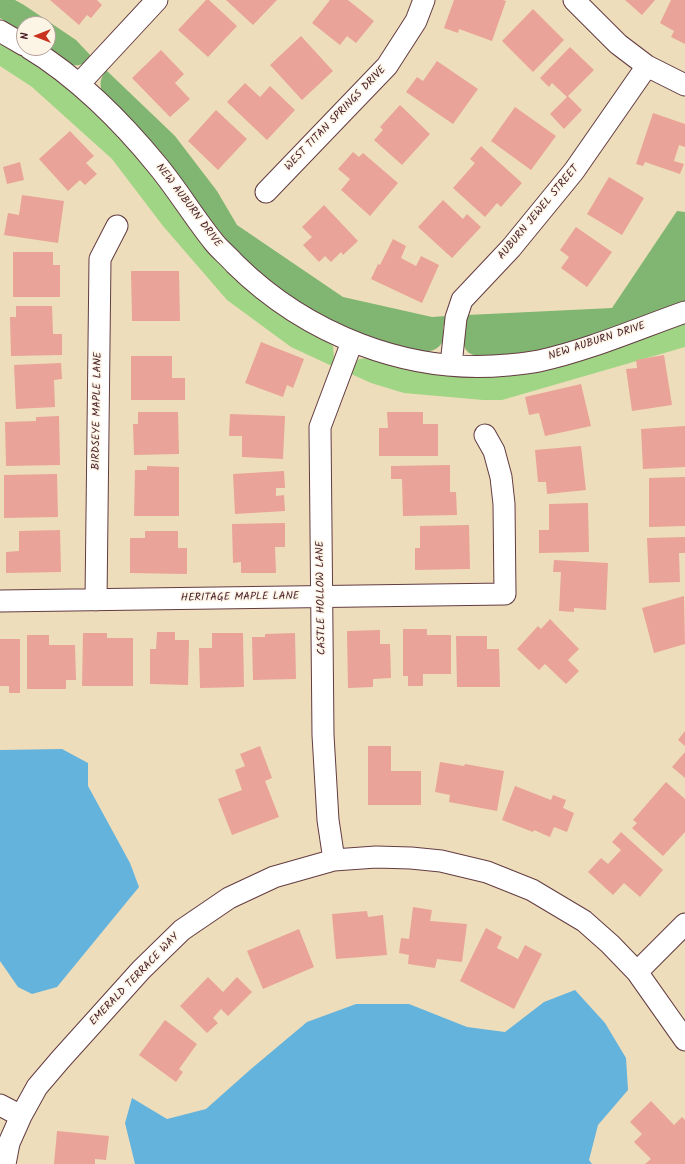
<!DOCTYPE html>
<html>
<head>
<meta charset="utf-8">
<style>
	body { margin:0 }
	#map { position:relative; width:685px; height:1164px; overflow:hidden; background:#edb; font-family:Kalam,sans-serif }
	canvas { display:block }
	.north { position:absolute; left:16px; top:16px; width:40px; height:40px; box-sizing:border-box; background:#fcf5e5; border:1px solid #b59f9b; border-radius:50%; rotate:270deg; font-size:11px; font-weight:700; line-height:16px; text-align:center; color:#4a1f2b }
	.north::after { content:''; display:block; margin:auto; width:14px; height:18px; background:#c8321e; clip-path:polygon(50% 0,100% 100%,50% 72%,0 100%) }
</style>
</head>
<body>
<div id="map">
<canvas width="685" height="1164"></canvas>
<div class="north">N</div>
</div>
<script>
const ctx = document.querySelector('canvas').getContext('2d');
ctx.lineJoin = 'round';
function paint(path, color) { ctx.fillStyle = color; ctx.fill(path, 'evenodd'); }
function strokePath(path, color, width, dash) { ctx.strokeStyle = color; ctx.lineWidth = width; ctx.lineCap = dash ? 'butt' : 'round'; ctx.setLineDash(dash || []); ctx.stroke(path); }
function drawText(font, color, halo, rows, align = 'center') {
  ctx.font = font + ' Kalam,sans-serif'; ctx.lineWidth = 3; ctx.setLineDash([]); ctx.textBaseline = 'middle'; ctx.strokeStyle = halo; ctx.fillStyle = color; for (const [text, x, y, turn = 0] of rows) {
    ctx.save(); ctx.translate(x, y); ctx.rotate((+turn || 0) * Math.PI / 180); ctx.textAlign = isNaN(turn) ? turn : align; if (halo) ctx.strokeText(text, 0, 0); ctx.fillText(text, 0, 0); ctx.restore();
  }
}
paint(new Path2D(`
	M0,41l42,27 38,31 35,34 38,44 42,55 33,40 43,37 53,28 9,9 1,12 -2,8 -41,-19 -64,-47 -64,-74 -51,-67 -80,-72 -32,-21z
	M685,322v25l-183,53h-19l-79,-7 -33,-10 -22,-10 4,-8 6,-6 8,-1 39,11 42,5 85,-3 39,-8z`), '#a0d585');
paint(new Path2D(`
	M0,0h15l9,5 52,35 16,17c-17,18 -29,3 -44,-9v-24h-24v9l-24,-15z
	M106,70l69,66 42,55 20,34 106,72 89,20 14,-1c-1,4 -2,8 -3,12 0,4 1,9 0,12 -7,21 -39,7 -52,3 -62,-16 -117,-51 -160,-99 -26,-28 -46,-61 -71,-90 -18,-22 -39,-42 -58,-62 -3,-10 -1,-14 4,-22z
	M677,211l8,1v89c-63,23 -125,52 -192,54 -8,0 -20,3 -26,-4 -8,-11 -3,-24 0,-36l145,-7z`), '#80b672');
paint(new Path2D(`
	M62,749l26,14v23l42,77 9,24 -82,100 -25,7 -14,-7 -18,-26v-211z
	M575,990l30,33 21,35 2,32 -30,35 -9,35 3,4h-457l-10,-41 7,-25 35,21 39,-10 45,-40 56,-47 49,-18h53l58,23 38,5 39,-30z`), '#63b3dd');
paint(new Path2D(`
	M50,0h47l5,5 -11,13 -4,-3 -8,10z
	M206,0h3l28,26 -29,31 -30,-27z
	M226,0h51l-24,25z
	M330,0h18l26,21 -18,22 -9,-7 -7,9 -28,-22z
	M454,0h49l3,1 -14,40 -33,-12 -1,4 -14,-5z
	M625,0h30l-13,15z
	M671,0h14v44l-14,-7 3,-6 -14,-8z
	M533,9l31,31 -31,32 -31,-31z
	M301,36l32,35 -31,29 -32,-35z
	M570,47l24,23 -26,26 14,14 -18,19 -14,-15 17,-17 -15,-14 -3,4 -9,-9z
	M161,50l23,24 -9,9 15,16 -20,18 -38,-39z
	M437,61l41,28 -25,35 -47,-32 11,-15 6,4z
	M245,83l15,14 10,-11 25,24 -28,30 -40,-38z
	M400,105l30,29 -28,31 -28,-25 9,-10 -3,-3z
	M515,107l41,29 -25,34 -40,-29z
	M216,110l31,29 -29,31 -30,-29z
	M653,113l32,11v23l-6,-2 -5,16 10,3 -4,10 -35,-12 -2,4 -7,-2z
	M70,131l24,25 -8,7 11,11 -12,11 -5,-5 -12,11 -29,-32z
	M481,146l41,37 -21,24 -4,-4 -12,14 -32,-29 22,-25 -5,-4z
	M353,152l6,5 4,-4 35,30 -28,33 -29,-26 9,-11 -12,-10z
	M20,162l4,18 -17,4 -4,-17z
	M609,177l35,21 -22,37 -35,-21z
	M22,195l42,6 -6,42 -54,-8 4,-22 11,2z
	M443,200l20,19 4,-5 14,13 -29,31 -34,-31z
	M324,205l34,36 -15,14 -2,-3 -10,10 -6,-6 -6,6 -16,-17 9,-8 -10,-10z
	M576,227l36,25 -25,35 -26,-19 8,-11 -9,-7z
	M393,239l13,7 -5,12 15,8 5,-10 18,9 -17,38 -51,-24 7,-15 2,1z
	M13,252h40v13h7v32h-47z
	M131,271h48l1,50h-48z
	M16,306h36l1,28h9v21l-51,1 -1,-39h6z
	M261,342l43,17 -11,29 -6,-3 -4,12 -38,-14z
	M664,355l8,50 -40,6 -6,-42 11,-1 -1,-8z
	M131,356h41v22h13v22h-54z
	M61,363l1,16 -8,1 1,27 -39,2 -2,-44z
	M581,384l10,42 -46,10 -6,-23 -10,2 -4,-18z
	M138,412h40l1,42 -45,1 -1,-31h5z
	M387,412h36v12h15v32h-59v-28h9z
	M230,414l55,2 -2,43 -41,-2v-21h-13z
	M59,416l1,49 -54,1 -1,-44 31,-1v-4z
	M685,426v41l-42,2 -2,-40z
	M581,446l5,44 -39,4 -1,-12h-8l-3,-32z
	M450,465v27h6l1,23 -54,1 -1,-37h-11v-13z
	M147,466l32,1v49h-45l1,-46h12z
	M284,471l1,17h-9v8l8,-1 1,16 -50,3 -2,-40z
	M57,474l1,43 -54,1v-43z
	M685,477v49l-36,1v-49z
	M588,503l1,49 -50,1v-23h10v-26z
	M285,523v24h-10l1,26h-35v-11l-8,1 -1,-39z
	M469,525l1,44 -55,1v-22h5v-22z
	M60,530l1,42 -55,1v-21l13,-1v-20z
	M145,531h33v17h9v26l-57,-1v-35h15z
	M685,537v16h-6l1,29 -31,1 -2,-45z
	M554,560l54,3 -2,47 -32,-2v4l-15,-1 2,-39h-8z
	M684,596l1,48 -31,9 -12,-45z
	M550,619l29,30 -11,11 11,11 -13,13 -21,-20 -6,6 -22,-21 21,-23 3,3z
	M403,629h24v6h24v39h-28v12h-15v-10h-5z
	M380,630v14h10l1,34 -18,1v8l-25,1 -1,-57z
	M157,632h18v8h14l-1,45 -38,-1v-35h6z
	M83,633h24v5h26v48h-51z
	M212,633h31l1,54 -44,1 -1,-40h13z
	M295,633l1,46 -43,1 -1,-43h13v-3z
	M27,635h22v10h26l1,35h-10v9h-39z
	M456,636h31v13h12l1,38h-43z
	M0,639h20v54h-11v-7h-9z
	M685,731v15l-7,-6z
	M260,746l12,32 -7,3 14,36 -47,18 -14,-36 24,-9 -7,-20 10,-4 -5,-12z
	M368,746h23v25h30v34h-53z
	M685,752v26l-13,-11z
	M440,762l24,4 1,-2 39,7 -7,40 -48,-9 1,-7 -15,-3z
	M666,782l19,17v33l-22,24 -31,-28 5,-5 -4,-3z
	M515,786l36,14 2,-5 13,5 -3,8 11,5 -7,19 -13,-5 -4,10 -16,-7 -1,2 -31,-12z
	M621,832l42,38 -23,27 -16,-14 -11,12 -25,-23 13,-14 7,6 13,-14 -9,-8z
	M413,907l19,3 -2,11 37,3 -5,38 -25,-3 -2,9 -27,-4 1,-9 -10,-2 2,-15 8,1z
	M367,911l1,6 15,-2 4,40 -51,4 -4,-45z
	M486,928l16,9 -5,11 21,11 7,-14 17,9 -28,55 -54,-28z
	M299,929l15,38 -51,22 -16,-38z
	M208,977l15,15 14,-15 15,15 -24,24 -7,-7 -8,9 5,5 -11,10 -27,-27z
	M165,1020l32,24 -18,25 4,3 -7,10 -37,-27z
	M651,1101l23,24 8,-8 3,3v44h-40l6,-5 -17,-17 8,-8 -12,-12z
	M57,1131l52,5 -3,24 -11,-1v5h-41z`), '#e9a398');
const minor = new Path2D(`
	M574,0l44,44 29,22 38,19
	M0,31l24,14
	M29,48c47,28 93,74 128,117 20,24 36,51 56,76 6,8 15,15 22,23 71,70 173,111 273,101 10,-1 21,-2 31,-4 50,-11 98,-32 146,-49
	M79,84l78,-84
	M266,192l121,-126 29,-45 8,-21
	M451,365l5,-47 6,-18 49,-52 63,-77 73,-105
	M96,600l4,-341 17,-33
	M0,601l505,-7 -1,-90 -3,-27 -7,-26 -9,-16
	M334,860l-6,-40 -5,-85 -3,-308 32,-85
	M637,972l48,-48
	M0,1105l21,11
	M5,1164l4,-21 12,-27 16,-29 23,-27 81,-90 41,-40 47,-32 45,-21 60,-17 42,-3 35,1 30,3 46,11 45,18 52,31 26,23 27,28 48,68`);
strokePath(minor, '#633c41', 23);
strokePath(minor, '#fff', 21);
drawText('11px', '#4a1f2b', '#fcf5e5', [
	["WEST TITAN SPRINGS DRIVE",336,119,-46],
	["NEW AUBURN DRIVE",188,206,53],
	["AUBURN JEWEL STREET",539,213,-50],
	["NEW AUBURN DRIVE",597,342,-18],
	["BIRDSEYE MAPLE LANE",98,411,-89],
	["HERITAGE MAPLE LANE",240,598,-1],
	["CASTLE HOLLOW LANE",322,598,-91],
	["EMERALD TERRACE WAY",135,980,-46]
]);
</script>
</body>
</html>
